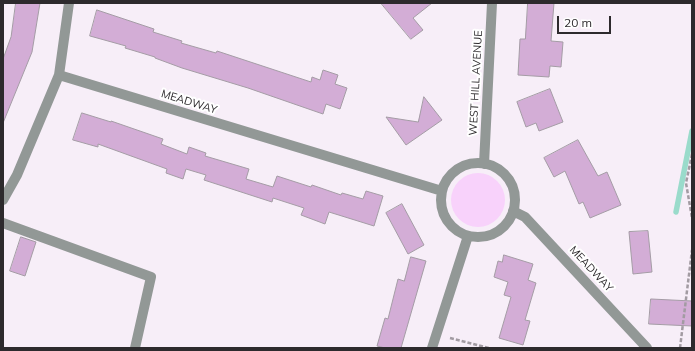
<!DOCTYPE html>
<html>
<head>
<meta charset="utf-8">
<style>
	body { margin:0 }
	#map { position:relative; width:695px; height:351px; overflow:hidden; background:#f7eef8; font-family:Mulish,sans-serif }
	canvas { display:block }
	.frame { position:absolute; inset:0; border:4px solid #2d2a2d; pointer-events:none }
	.scale { position:absolute; left:557px; top:16px; width:54px; height:18px; box-sizing:border-box; border:2px solid #2d2a2d; border-top:0; padding-left:5px; font-size:12px; line-height:14px; white-space:nowrap; color:#2d2a2d; -webkit-text-stroke:3px #fff; paint-order:stroke }
</style>
</head>
<body>
<div id="map">
<canvas width="695" height="351"></canvas>
<div class="frame"></div>
<div class="scale">20 m</div>
</div>
<script>
const ctx = document.querySelector('canvas').getContext('2d');
ctx.lineJoin = 'round';
function paint(path, color) { ctx.fillStyle = color; ctx.fill(path, 'evenodd'); }
function strokePath(path, color, width, dash) { ctx.strokeStyle = color; ctx.lineWidth = width; ctx.lineCap = dash ? 'butt' : 'round'; ctx.setLineDash(dash || []); ctx.stroke(path); }
function drawText(font, color, halo, rows, align = 'center') {
  ctx.font = font + ' Mulish,sans-serif'; ctx.lineWidth = 4; ctx.setLineDash([]); ctx.textBaseline = 'middle'; ctx.strokeStyle = halo; ctx.fillStyle = color; for (const [text, x, y, turn = 0] of rows) {
    ctx.save(); ctx.translate(x, y); ctx.rotate((+turn || 0) * Math.PI / 180); ctx.textAlign = isNaN(turn) ? turn : align; if (halo) ctx.strokeText(text, 0, 0); ctx.fillText(text, 0, 0); ctx.restore();
  }
}
paint(new Path2D(`
	M451 200a27 27 0 1 1 54 0a27 27 0 1 1-54 0Z`), '#f8d2fb');
strokePath(new Path2D(`
	M676,212l16,-81`), '#9adbcb', 5.5);
const building = new Path2D(`
	M16,3h24l-8,49 -29,71v-64l8,-22z
	M381,3h51l-19,15 10,12 -12,9z
	M528,3h26l-3,38 12,1 -2,25 -11,-1 -1,11 -31,-2 2,-36h5z
	M97,10l57,19 -1,3 29,9 -1,2 35,10 1,-2 94,31 1,-5 8,3 3,-10 15,5 -3,9 12,4 -7,21 -14,-5 -3,10 -75,-26 -66,-20 -27,-10v-1l-30,-9 1,-2 -36,-10z
	M550,89l13,33 -24,9 -3,-8 -10,4 -9,-25z
	M424,97l18,23 -36,25 -20,-28 32,5z
	M82,113l29,9v-1l52,18 -2,5 26,10 2,-7 17,6 -1,3 44,13 -3,10 27,8 4,-11 34,11 1,-2 29,10 1,-2 21,6 3,-8 17,5 -9,30 -45,-14 -4,12 -24,-9 3,-7 -31,-10 -1,4 -68,-22 2,-5 -20,-6 -3,10 -17,-6 1,-4 -69,-25v3l-25,-7z
	M578,140l20,36 9,-4 14,33 -31,13 -7,-16 -4,2 -14,-33 -11,6 -10,-19z
	M402,204l22,41 -16,9 -22,-41z
	M648,231l4,41 -19,2 -4,-42z
	M21,237l15,5 -11,34 -15,-5z
	M504,255l29,9 -5,16 8,3 -11,37 5,1 -7,24 -24,-7 12,-41 -7,-2 4,-13 -14,-5 4,-16 4,1z
	M411,257l15,4 -25,87h-16l-8,-2 8,-28 3,1 10,-40 6,2z
	M651,299l41,2v25l-43,-2z`);
paint(building, '#d3add6');
strokePath(building, '#a49ca5', 1);
strokePath(new Path2D(`
	M692,154l-6,29 6,35
	M450,338l39,10
	M680,348l12,-98`), '#a29ba2', 2.5, [4, 2]);
strokePath(new Path2D(`
	M59,75l383,116
	M441 200a37 37 0 1 1 74 0a37 37 0 1 1-74 0Z
	M484,164l8,-161
	M3,200l14,-25 42,-100 10,-72
	M513,211l12,6 122,131
	M3,223l148,54 -16,71
	M432,348l36,-112`), '#929896', 10);
drawText('11px', '#2d2a2d', '#fff', [
	["WEST HILL AVENUE",476,83,-87],
	["MEADWAY",189,102,17],
	["MEADWAY",591,269,47]
]);
</script>
</body>
</html>
